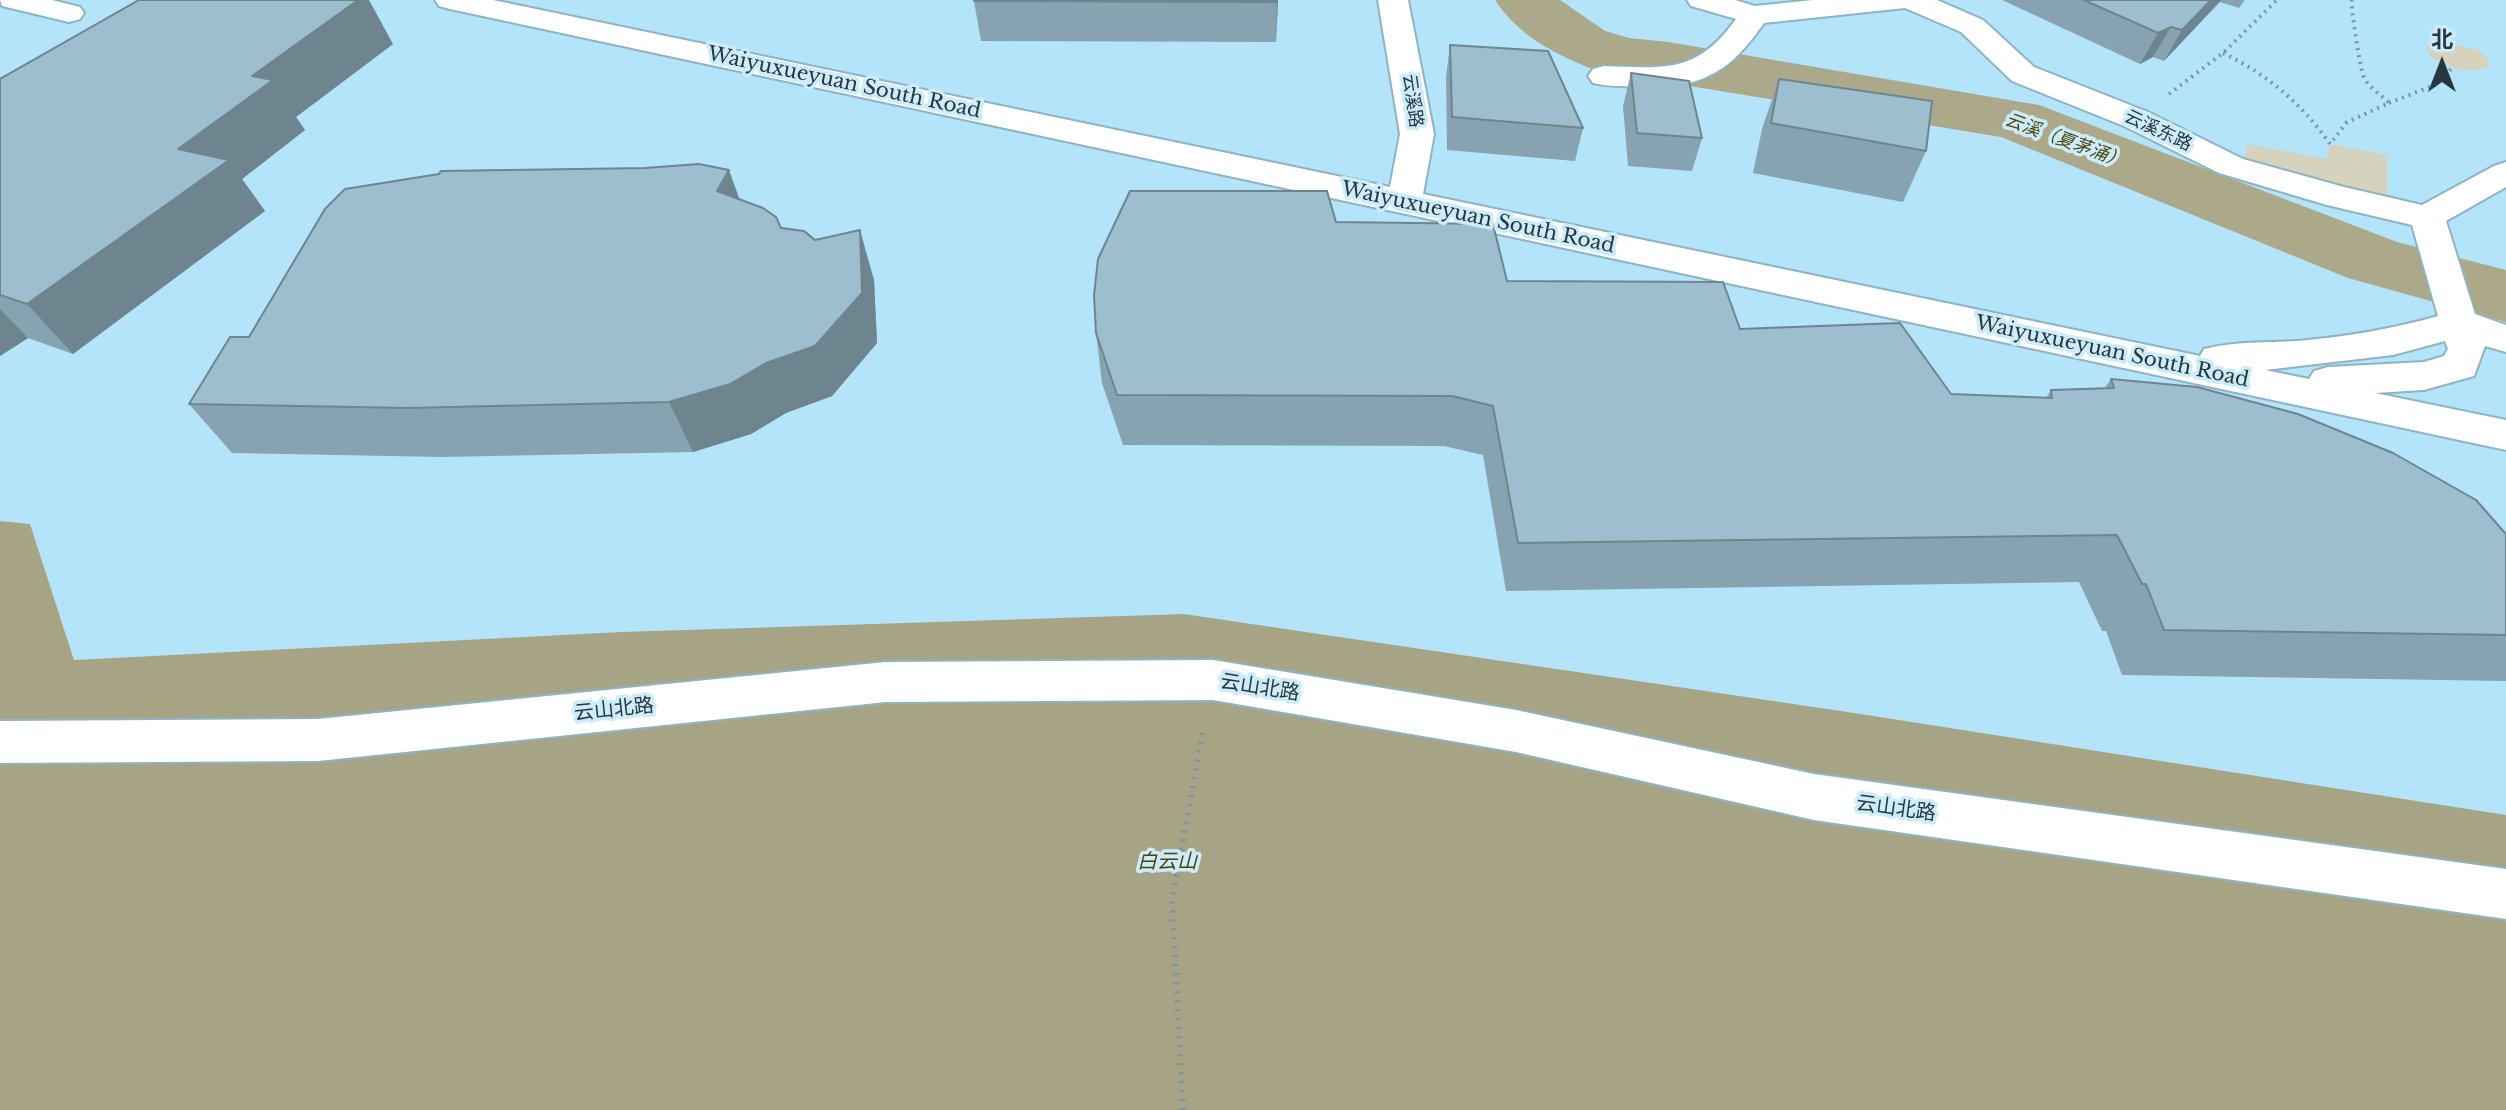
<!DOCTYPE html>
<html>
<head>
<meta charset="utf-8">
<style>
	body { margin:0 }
	#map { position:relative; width:2506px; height:1110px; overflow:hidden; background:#cdecfa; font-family:"Libre Baskerville","Noto Sans SC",serif }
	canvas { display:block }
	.north { position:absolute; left:2402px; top:24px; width:80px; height:80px; -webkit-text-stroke:6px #cdecfa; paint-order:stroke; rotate:0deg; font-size:22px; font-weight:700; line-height:32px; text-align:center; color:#28373e }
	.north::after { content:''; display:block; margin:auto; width:28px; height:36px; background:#28373e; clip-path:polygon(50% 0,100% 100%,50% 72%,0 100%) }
</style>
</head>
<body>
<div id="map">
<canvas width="2506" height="1110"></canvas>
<div class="north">北</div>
</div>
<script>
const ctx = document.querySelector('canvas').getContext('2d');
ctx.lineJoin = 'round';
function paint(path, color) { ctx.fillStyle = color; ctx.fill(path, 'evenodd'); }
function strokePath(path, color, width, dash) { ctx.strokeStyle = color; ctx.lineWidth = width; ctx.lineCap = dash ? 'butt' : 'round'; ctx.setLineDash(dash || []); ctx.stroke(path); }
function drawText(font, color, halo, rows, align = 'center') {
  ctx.font = font + ' "Libre Baskerville","Noto Sans SC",serif'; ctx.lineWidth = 7; ctx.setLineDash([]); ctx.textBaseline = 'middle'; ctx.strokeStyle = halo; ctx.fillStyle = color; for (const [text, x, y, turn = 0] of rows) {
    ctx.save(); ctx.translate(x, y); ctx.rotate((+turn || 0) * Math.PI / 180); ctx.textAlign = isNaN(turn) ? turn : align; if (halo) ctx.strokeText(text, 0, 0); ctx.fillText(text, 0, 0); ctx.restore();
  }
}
paint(new Path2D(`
	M0,0h2506v815l-658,-103 -664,-98 -563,18 -547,28 -44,-135 -30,-4z`), '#b4e4fa');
paint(new Path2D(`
	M2436,40l43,10 11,12 -2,6c-21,6 -38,0 -57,-10l-5,-13z
	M2248,144l79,15 3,-15 57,11v54l-146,-40z`), '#d5d3be');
paint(new Path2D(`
	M0,521l30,3 44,136 547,-28 563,-18 664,98 658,103v295h-2506z`), '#a7a486');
paint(new Path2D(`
	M1495,0h65l45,31 24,7 39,4 371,63 358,137 109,28v52l-158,-44 -347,-141 -403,-66c-40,-15 -79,-34 -103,-71z`), '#aba98a');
const minor = new Path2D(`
	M0,0h52l28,7 4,6 -4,6 -11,3 -67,-16z
	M435,0h58l897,187 10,-53 -22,-134h30l26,134 -11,60 777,162 4,-7c30,-8 62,-6 93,-8 48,-4 95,-12 141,-25l-26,-91 -85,-20 -108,-32 -95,-47 -112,-45 -51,-49 -56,-24 -141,15c-34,49 -61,65 -121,64 -17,-1 -34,0 -50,-4l-5,-7 5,-7 11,-3c61,2 93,8 132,-47l-45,-13 -4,-6h48l20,6 58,-6h124l46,20 51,47 114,45 95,47 101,28 78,18 72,-39 12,-4v25l-60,34 29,93 31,11v27l-21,-6 -11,30 -50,14 -49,3 131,27v30l-2056,-441 -11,-3zM2445,341l3,8 -4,7 -20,6 -96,5 -14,4 -5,8 -44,-9 128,-15z
	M1213,660l303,50 298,64 692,95v50l-692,-99 -298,-68 -303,-52 -327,2 -568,59 -318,2v-42l318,-2 568,-57z`);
strokePath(minor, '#8db3c4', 4);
strokePath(new Path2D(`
	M2223,53c45,22 78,50 107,91l17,-22 42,-19c-8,-8 -23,-18 -26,-28 -3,-9 -13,-70 -11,-75
	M2169,94l54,-41 54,-53
	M2389,103l48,-19 14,-15`), '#7d949f', 4, [2, 5]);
strokePath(new Path2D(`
	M1183,1110l-11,-210 32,-174`), '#7d949f', 6, [2, 7]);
paint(minor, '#fff');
paint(new Path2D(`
	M1278,0l-2,42 -295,-1 -7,-40z
	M2002,0h243l-6,8 -19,-6 -56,59 -11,-4 -13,7z
	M393,44l-97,73 9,13 -63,49 23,32 -192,143 -45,-16 -28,18v-277z
	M1450,45l133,83 -8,33 -128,-11 -1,-73z
	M1631,73l71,65 -10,33 -64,-5 -5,-60z
	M1779,79l147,72 -23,51 -150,-29 9,-44z
	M740,199l41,29 34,12 59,40 3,63 -45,53 -46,17 -35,21 -58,18 -251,5 -210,-4 -43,-49 60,-67z
	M1336,222l171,59 233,48 211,65 95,4 5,-8 53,-1 7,-10 395,155v147l-384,-6 -16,-44h-4l-23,-49 -573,9 -23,-136 -39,-9 -321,-1 -21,-62 -6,-50z`), '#87a3b1');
paint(new Path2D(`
	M358,0h11l24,44 -97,73 9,13 -63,49 23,32 -192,143 -46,-50 225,-228z
	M1277,0h1l-2,42z
	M2211,0h10l-57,61 18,-31z
	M2171,27l-18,30 -13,7 18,-31z
	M729,170l18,50 -30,-29z
	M860,230l14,50 3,63 -45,53 -46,17 -35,21 -58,18 -24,-50z
	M0,309l28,29 -28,18z`), '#6e8590');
const building = new Path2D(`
	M139,0h219l-106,76 21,4 -95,69 51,11 -202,144 -27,-9v-216z
	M975,0h302l-1,2 -302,-1z
	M2084,0h127l-29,30 -11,-3 -13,6z
	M1450,45l98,6 35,77 -131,-11z
	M1631,73l58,8 13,57 -65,-5z
	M1779,79l153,22 -6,50 -155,-28z
	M699,164l30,6 -12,21 46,17 13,9 5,11 23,3 11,9 45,-10 2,63 -47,53 -49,17 -36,21 -61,18 -261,6 -219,-4 41,-67h19l76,-128 20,-20 94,-15 2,-3 204,-3z
	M1130,191h197l9,31 157,2 14,57 216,1 17,47 160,-6 51,71 101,4 -1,-8 63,-2 -3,-9 86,8 101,27 95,39 83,47 30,34v101l-342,-5 -18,-46h-4l-25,-49 -599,8 -25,-137 -41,-10 -335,-1 -21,-62 -2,-38 4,-36z`);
paint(building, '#9dbece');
strokePath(building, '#6e8590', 2);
drawText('18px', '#28373e', '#cdecfa', [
	["云溪路",1412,101,82],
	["云溪东路",2158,131,25]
]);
drawText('italic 18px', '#4c4710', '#cdecfa', [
	["云溪（夏茅涌）",2065,141,20]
]);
drawText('20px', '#28373e', '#cdecfa', [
	["Waiyuxueyuan South Road",844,83,12],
	["Waiyuxueyuan South Road",1478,218,12],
	["Waiyuxueyuan South Road",2112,352,12],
	["云山北路",1260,688,9],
	["云山北路",614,710,-6],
	["云山北路",1896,809,8]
]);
drawText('italic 20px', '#48420b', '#cdecfa', [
	["白云山",1167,862]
]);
</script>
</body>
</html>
